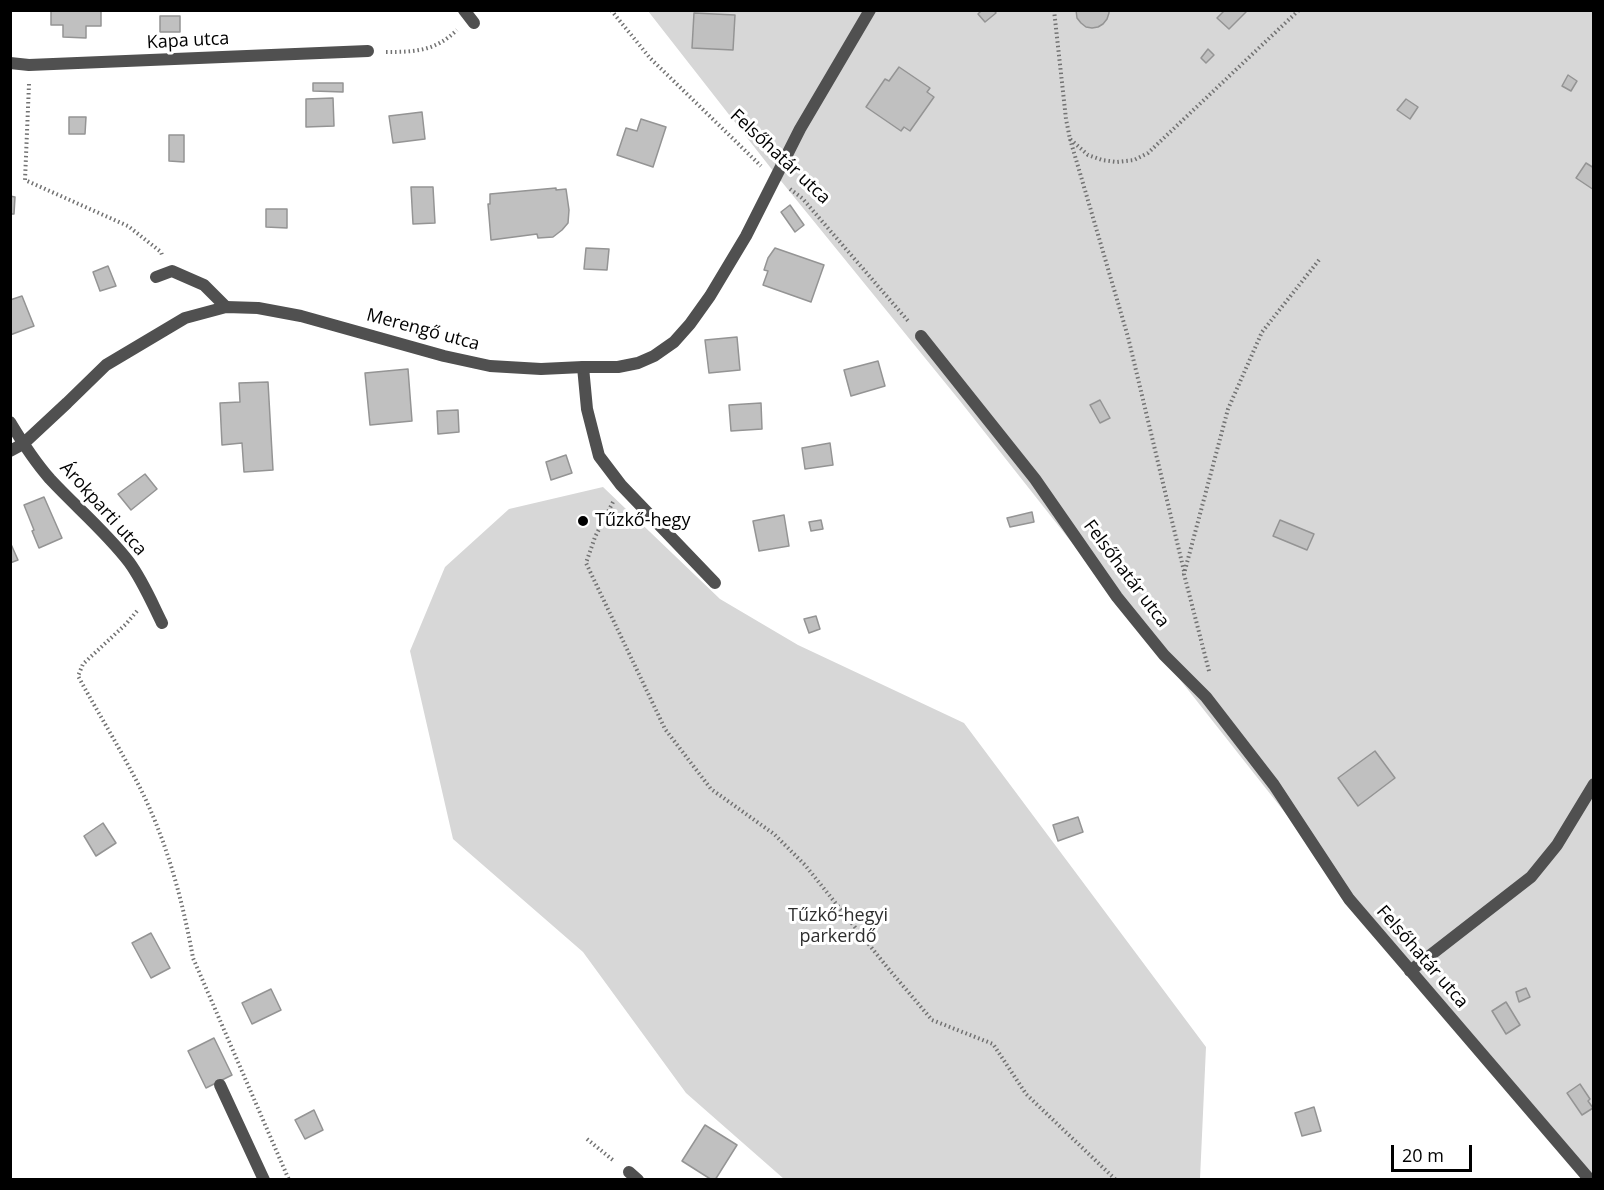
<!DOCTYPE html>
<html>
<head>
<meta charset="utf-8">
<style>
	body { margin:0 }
	#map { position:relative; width:1604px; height:1190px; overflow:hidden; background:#fff; font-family:"Open Sans",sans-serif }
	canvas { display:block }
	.frame { position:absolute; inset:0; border:12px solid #000; pointer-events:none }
	.scale { position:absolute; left:1391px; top:1145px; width:81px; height:27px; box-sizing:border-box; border:3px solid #000; border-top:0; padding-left:8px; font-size:18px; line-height:21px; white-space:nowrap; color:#000; -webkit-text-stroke:4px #fff; paint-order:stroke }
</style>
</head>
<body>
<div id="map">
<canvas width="1604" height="1190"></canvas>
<div class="frame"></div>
<div class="scale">20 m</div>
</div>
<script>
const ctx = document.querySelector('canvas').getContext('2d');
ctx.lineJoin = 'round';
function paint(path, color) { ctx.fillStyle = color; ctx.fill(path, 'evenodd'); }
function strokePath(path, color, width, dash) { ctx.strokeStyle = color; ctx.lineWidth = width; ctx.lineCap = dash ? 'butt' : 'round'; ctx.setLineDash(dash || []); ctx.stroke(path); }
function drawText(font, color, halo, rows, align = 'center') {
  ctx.font = font + ' "Open Sans",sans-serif'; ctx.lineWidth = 6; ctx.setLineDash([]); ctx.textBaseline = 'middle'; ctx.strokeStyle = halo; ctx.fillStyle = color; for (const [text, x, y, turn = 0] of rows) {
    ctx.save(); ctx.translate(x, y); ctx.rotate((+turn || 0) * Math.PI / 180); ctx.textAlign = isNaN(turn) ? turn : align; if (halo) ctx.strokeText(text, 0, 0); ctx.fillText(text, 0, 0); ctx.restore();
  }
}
paint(new Path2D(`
	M648,11h945v1168l-183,-208 -450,-570 -183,-225z
	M603,487l117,112 78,46 166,78 242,324 -6,132h-416l-98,-86 -103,-141 -130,-113 -43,-188 35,-84 64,-58z`), '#d7d7d7');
const building = new Path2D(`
	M51,10h50v16h-15v12l-23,-1v-12h-12z
	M982,10h12l2,3 -11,9 -7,-8z
	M1076,10h33v3l-2,6 -4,5 -5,3 -6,1 -6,-1 -5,-4 -4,-5z
	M1225,10h20l1,2 -17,17 -12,-11z
	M694,13l41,2 -2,35 -41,-2z
	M160,16h20v16h-20z
	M1208,49l6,6 -8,8 -5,-5z
	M899,67l31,21 -3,4 7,5 -24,34 -6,-4 -3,4 -35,-24 19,-28 4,2z
	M1568,75l9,6 -6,10 -9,-5z
	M313,83h30v9l-30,-1z
	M333,98l1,28 -28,1v-28z
	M1406,99l12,8 -8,12 -13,-9z
	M422,112l3,27 -32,4 -4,-27z
	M69,117h17l-1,17h-16z
	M641,119l25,8 -13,40 -36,-12 9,-27 11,3z
	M169,135h15v27l-15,-1z
	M1586,163l8,5v22l-18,-12z
	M411,187h22l2,36 -22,1z
	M556,188v2l10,-1 3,21 -1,13 -6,7 -9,7 -15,1 -1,-4 -46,6 -3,-36h2v-10z
	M10,196l5,1 -1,17h-4z
	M790,205l14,20 -9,7 -14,-20z
	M266,209h21v19l-21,-1z
	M586,248l23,1 -2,21 -23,-1z
	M775,248l49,17 -13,37 -48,-17 5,-14 -4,-1 4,-12z
	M108,266l8,20 -16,5 -7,-19z
	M22,296l12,30 -24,9v-35z
	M737,337l3,33 -31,3 -4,-33z
	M878,361l7,25 -34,10 -7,-26z
	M408,369l4,52 -42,4 -5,-52z
	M268,382l5,88 -29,2 -2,-29 -20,2 -2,-42 20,-1 -1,-19z
	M1100,400l10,18 -10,5 -10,-18z
	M761,403l1,26 -31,2 -2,-26z
	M458,410l1,22 -21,2 -1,-23z
	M830,443l3,22 -28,4 -3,-21z
	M566,455l6,18 -21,7 -5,-18z
	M145,474l12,15 -26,21 -13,-16z
	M44,497l18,41 -23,10 -7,-17 2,-1 -10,-25z
	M1032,512l2,10 -24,5 -3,-9z
	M784,515l5,31 -30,5 -6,-30z
	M821,520l2,9 -12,2 -2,-9z
	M1280,520l34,14 -7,16 -34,-14z
	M10,542l8,18 -8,3z
	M816,616l4,13 -11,4 -5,-14z
	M1375,751l20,27 -37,28 -20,-28z
	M1078,817l5,15 -25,9 -5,-16z
	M103,823l13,20 -20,13 -12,-20z
	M151,933l19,35 -19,10 -19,-35z
	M1526,988l4,9 -11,5 -3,-10z
	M271,989l10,21 -29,14 -10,-21z
	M1506,1002l14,23 -14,9 -14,-23z
	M214,1038l18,37 -26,13 -18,-37z
	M1580,1084l10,15 -2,2 5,7 -11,7 -15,-22z
	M1314,1107l7,24 -19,5 -7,-23z
	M314,1110l9,20 -18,9 -10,-19z
	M705,1125l32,20 -22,35h-3l-30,-19z`);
paint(building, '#c0c0c0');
strokePath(building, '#949494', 1.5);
strokePath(new Path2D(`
	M611,10l39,48 111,108
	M1054,10l12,109 4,20 18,16 14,5 15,2 17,-2 14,-7 151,-143
	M386,52c30,0 49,-1 71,-22
	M29,84l-4,96 103,46 33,26 1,3
	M1070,139l58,198 56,234
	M790,189l12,9 107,124
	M613,502l-18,35 -9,26 79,166 46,60 63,45 31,31 82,102 45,53 61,24 33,50 90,86
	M137,611l-11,13 -43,40 -5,12c19,35 40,69 58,104 29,55 46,117 57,178l96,222
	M1209,671l-25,-97 44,-165 34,-77 57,-72
	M587,1139l27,22`), '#727272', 4, [1.5, 3]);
strokePath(new Path2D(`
	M156,277l16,-6 32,14 22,22
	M583,367l4,42 12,47 22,29 94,98
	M220,1085l44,95`), '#505050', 12);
strokePath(new Path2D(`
	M464,10l10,13
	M10,63l19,2 339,-14
	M921,336l114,143 82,118 47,58 42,42 68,88 75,114 241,281
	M10,422c12,20 25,40 40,57 26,28 56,53 79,83 14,19 23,41 33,61
	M10,451l13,-7 44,-41 39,-38 79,-47 41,-11 32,1 43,8 143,40 46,10 51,3 42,-2h35l20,-4 16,-7 20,-14 16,-18 20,-28 36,-60 54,-107 70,-119
	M1410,971l121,-94 26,-32 37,-61
	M629,1172l9,8`), '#505050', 12);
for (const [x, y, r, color] of [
	[583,521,6,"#000"]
]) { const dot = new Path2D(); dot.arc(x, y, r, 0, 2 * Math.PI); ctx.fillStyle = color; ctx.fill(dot); strokePath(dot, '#fff', 2); }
drawText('18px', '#000', '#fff', [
	["Kapa utca",188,41,-3],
	["Felsőhatár utca",780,157,43],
	["Merengő utca",423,330,15],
	["Árokparti utca",103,509,48],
	["Felsőhatár utca",1126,574,53],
	["Felsőhatár utca",1422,957,49]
]);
drawText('18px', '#000', '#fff', [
	["Tűzkő-hegy",595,521]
], 'left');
drawText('18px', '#2e2e2e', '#fff', [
	["Tűzkő-hegyi",838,916],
	["parkerdő",838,937]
]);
</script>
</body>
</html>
